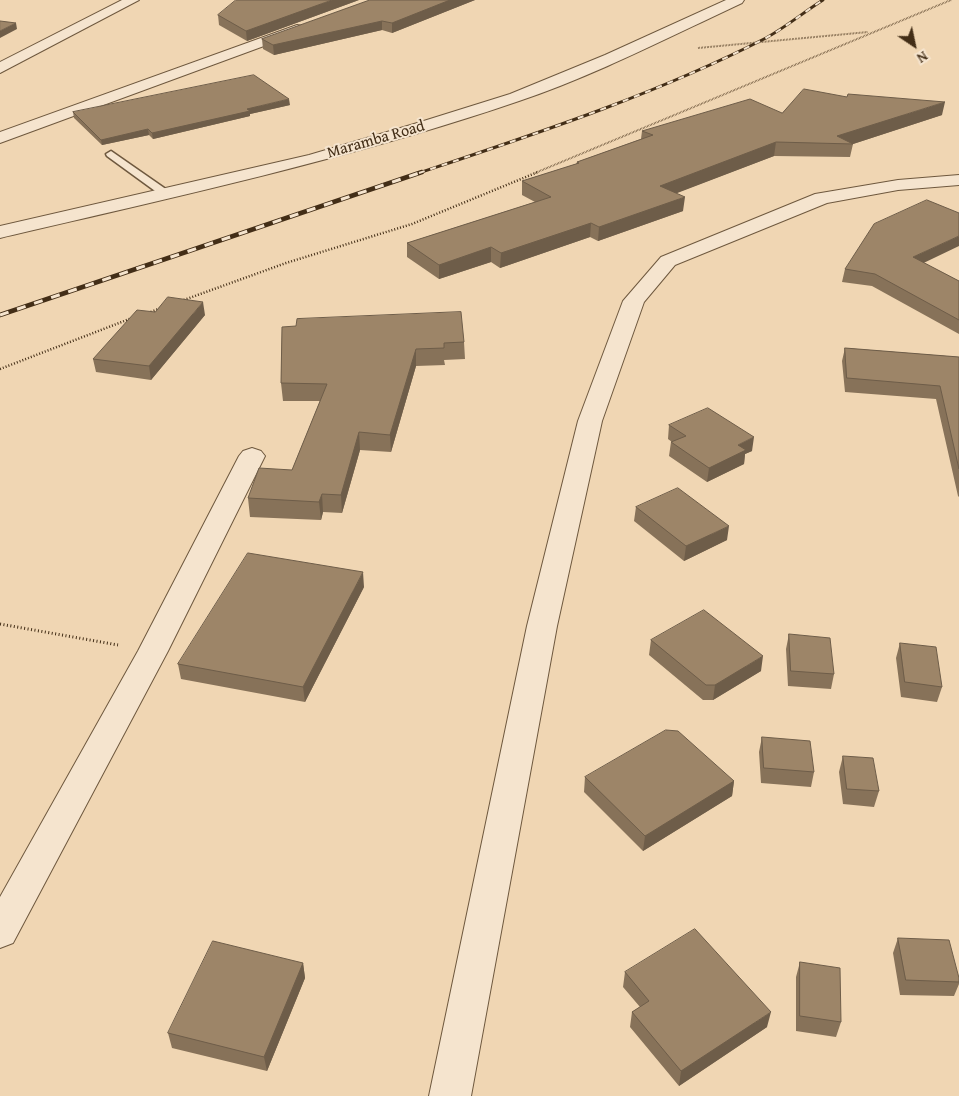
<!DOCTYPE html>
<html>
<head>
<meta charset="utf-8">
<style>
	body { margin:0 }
	#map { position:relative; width:959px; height:1096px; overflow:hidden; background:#f0d6b3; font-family:"Gentium Book Plus",serif }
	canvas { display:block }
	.north { position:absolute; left:889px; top:20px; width:50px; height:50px; -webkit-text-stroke:4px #f5e4ce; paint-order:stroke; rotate:146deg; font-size:14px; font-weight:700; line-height:20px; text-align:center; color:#432e17 }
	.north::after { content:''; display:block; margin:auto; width:18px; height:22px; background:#432e17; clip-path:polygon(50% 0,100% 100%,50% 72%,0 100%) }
</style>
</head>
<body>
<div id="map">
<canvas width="959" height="1096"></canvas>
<div class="north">N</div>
</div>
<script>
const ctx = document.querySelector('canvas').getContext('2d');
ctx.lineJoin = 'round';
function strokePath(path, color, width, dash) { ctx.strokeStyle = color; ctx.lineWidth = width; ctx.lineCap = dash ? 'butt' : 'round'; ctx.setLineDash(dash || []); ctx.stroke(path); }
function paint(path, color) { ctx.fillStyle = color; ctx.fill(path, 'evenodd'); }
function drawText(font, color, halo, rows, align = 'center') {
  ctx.font = font + ' "Gentium Book Plus",serif'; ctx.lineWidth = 4; ctx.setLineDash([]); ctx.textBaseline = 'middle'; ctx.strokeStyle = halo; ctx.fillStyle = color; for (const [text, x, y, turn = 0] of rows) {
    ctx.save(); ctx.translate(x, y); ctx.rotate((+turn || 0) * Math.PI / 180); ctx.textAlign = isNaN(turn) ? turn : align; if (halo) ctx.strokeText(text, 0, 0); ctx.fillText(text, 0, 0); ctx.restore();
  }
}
const lane = new Path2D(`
	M111,151l59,41v4h-8l-55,-40 -1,-2z`);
const street = new Path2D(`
	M122,0h17l-139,73v-11z
	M726,0h18l-2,3c-73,34 -146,72 -223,98 -169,58 -345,96 -519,137v-12l309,-71 105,-31 96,-30 95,-39z
	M297,25l5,1 2,3 -2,3 -302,111v-11z
	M959,175v10l-61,5 -71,13 -152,62 -31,37 -42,119 -45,205 -86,470h-42l98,-470 51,-205 45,-120 38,-44 154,-63 83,-14z
	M252,448l9,3 4,5 -97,195 -155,292 -13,5v-51l138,-246 101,-195 4,-5z`);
strokePath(lane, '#6e583e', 3);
strokePath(street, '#6e583e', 2);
strokePath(new Path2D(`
	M698,48l170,-16
	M535,173l416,-173`), '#432e17', 2, [0.5, 1]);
strokePath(new Path2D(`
	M181,301l105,-38 126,-39 126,-52
	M148,313l13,-5
	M0,369l132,-51`), '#432e17', 2.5, [1, 2]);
strokePath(new Path2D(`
	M0,624l118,21`), '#432e17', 3, [1, 2.5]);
paint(lane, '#f5e4ce');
paint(street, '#f5e4ce');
const railFar1 = new Path2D(`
	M419,173c116,-39 238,-79 347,-135 20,-11 38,-26 57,-38`);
const rail = new Path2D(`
	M0,315l422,-143`);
strokePath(railFar1, '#432e17', 3);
strokePath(rail, '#432e17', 4.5);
strokePath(railFar1, '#f5e4ce', 2, [6]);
strokePath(rail, '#f5e4ce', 3, [9]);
paint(new Path2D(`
	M359,0l-112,41 -28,-16 -1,-10z
	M370,0h105l-83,33 -10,-3 -108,25 -11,-6 -1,-10z
	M290,105l-40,9v2l-97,23 -4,-4 -47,10 -28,-27 -1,-6z
	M782,113l160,2 -89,29 -3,13 -76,-1 -98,37 7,18 -85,30 -8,-4 -90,31 -9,-6 -52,17 -32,-22v-14l128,-41 -13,-7v-14l54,-17 1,-2 64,-23 1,-8z
	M924,263l35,18v53l-87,-48 -30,-4 3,-13z
	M155,312l50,3 -54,65 -55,-8 -3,-13z
	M282,327l182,15 1,17 -21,1 1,5 -29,1 -25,86 -31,-2 -18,63 -19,-1 -2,8 -71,-3 -2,-19 44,-28 28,-69h-37l-2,-18z
	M845,348l114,9v140l-1,-1 -22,-97 -91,-7 -3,-31z
	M669,425l83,26 -7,3 -1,10 -37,18 -38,-26 2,-14h1l-4,-3z
	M636,507l91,33 -43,21 -50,-40z
	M364,587l-59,115 -124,-23 -3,-15z
	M789,634l45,40 -3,15 -43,-3 -2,-37z
	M651,640l110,31 -48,29h-10l-54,-45z
	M900,643l42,44 -5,15 -36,-5 -5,-39z
	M762,737l52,35 -3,15 -50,-4 -2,-31z
	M843,756l36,35 -5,16 -31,-3 -4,-32z
	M585,777l149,4 -2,15 -89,55 -59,-59z
	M898,938l61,40v6l-5,12 -54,-1 -7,-42z
	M800,962l41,60 -5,15 -40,-6v-54z
	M303,963l2,15 -38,93 -95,-23 -4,-15z
	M625,972l142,55 -88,59 -49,-59 2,-15 8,-5 -17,-20z`), '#877259');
paint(new Path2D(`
	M332,0h27l-112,41 -1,-10z
	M450,0h25l-83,33v-10z
	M382,21v9l-108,25 -1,-10z
	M16,23l1,6 -17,9v-7z
	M289,99l1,6 -40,9v2l-97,23 -1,-6 95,-24z
	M945,102l-3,13 -89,29 -16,-8z
	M148,129l1,6 -47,10 -1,-5z
	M776,142l-2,14 -115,44 1,-14z
	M685,197l-2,14 -85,30 1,-14z
	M591,223l-1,14 -90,31 1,-15z
	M959,236v10l-48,23 2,-12z
	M491,247v15l-52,17v-14z
	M203,302l2,13 -54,65 -2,-14z
	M416,349v17l-25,86 -1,-17z
	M359,432l1,18 -18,63 -1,-18z
	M754,437l-2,14 -7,3 -1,10 -37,18 2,-14 29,-23z
	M322,494l1,18 -2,8 -2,-18z
	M729,526l-2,14 -43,21 2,-15z
	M363,572l1,15 -59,115 -2,-15z
	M763,656l-2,15 -48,29 2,-15z
	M734,781l-2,15 -89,55 2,-15z
	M303,963l2,15 -38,93 -3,-14z
	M771,1012l-4,15 -88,59 2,-15z`), '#6e5d49');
const building = new Path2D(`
	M236,0h96l-86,31 -28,-16z
	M370,0h80l-58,23 -10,-2 -109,24 -11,-6z
	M0,21l16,2 -16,8z
	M254,75l35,24 -42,10 3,2 -98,22 -4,-4 -47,11 -28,-28z
	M804,89l43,8 1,-3 97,8 -108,34 16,8 -77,-2 -116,44 25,11 -86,30 -8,-4 -90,30 -10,-6 -52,18 -32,-22 144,-46 -29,-16 57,-18 -2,-1 76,-27 -11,-4 108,-32 32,14z
	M927,200l32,13v23l-46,21 46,24v39l-84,-46 -30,-5 29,-45z
	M168,297l35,5 -54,64 -56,-7 44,-49 18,2z
	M461,312l3,30 -20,1v5l-28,1 -26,86 -31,-3 -18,63 -19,-1 -3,8 -71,-4 11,-30 33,2 35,-86 -46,-1 1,-56 14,-1 1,-7z
	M845,348l114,9v112l-19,-83 -93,-8z
	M708,408l46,29 -16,8 8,5 -37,18 -38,-26 15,-6 -17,-11z
	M678,488l51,38 -43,20 -50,-39z
	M248,553l115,19 -60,115 -125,-23z
	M704,610l59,46 -48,29h-9l-55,-45z
	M789,634l41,4 4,36 -43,-3z
	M900,643l36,4 6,40 -37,-5z
	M666,730l12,1 56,50 -89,55 -60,-59z
	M762,737l48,4 4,31 -50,-4z
	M843,756l30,2 6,33 -32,-2z
	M695,929l76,83 -90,59 -49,-59 17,-11 -24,-29z
	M898,938l51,2 10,38v4l-53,-2z
	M213,941l90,22 -39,94 -96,-24z
	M800,962l40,6 1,54 -41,-6z`);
paint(building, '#9d8568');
strokePath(building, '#6e5d49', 1);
drawText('16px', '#432e17', '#f5e4ce', [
	["Maramba Road",376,140,-16]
]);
</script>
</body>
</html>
